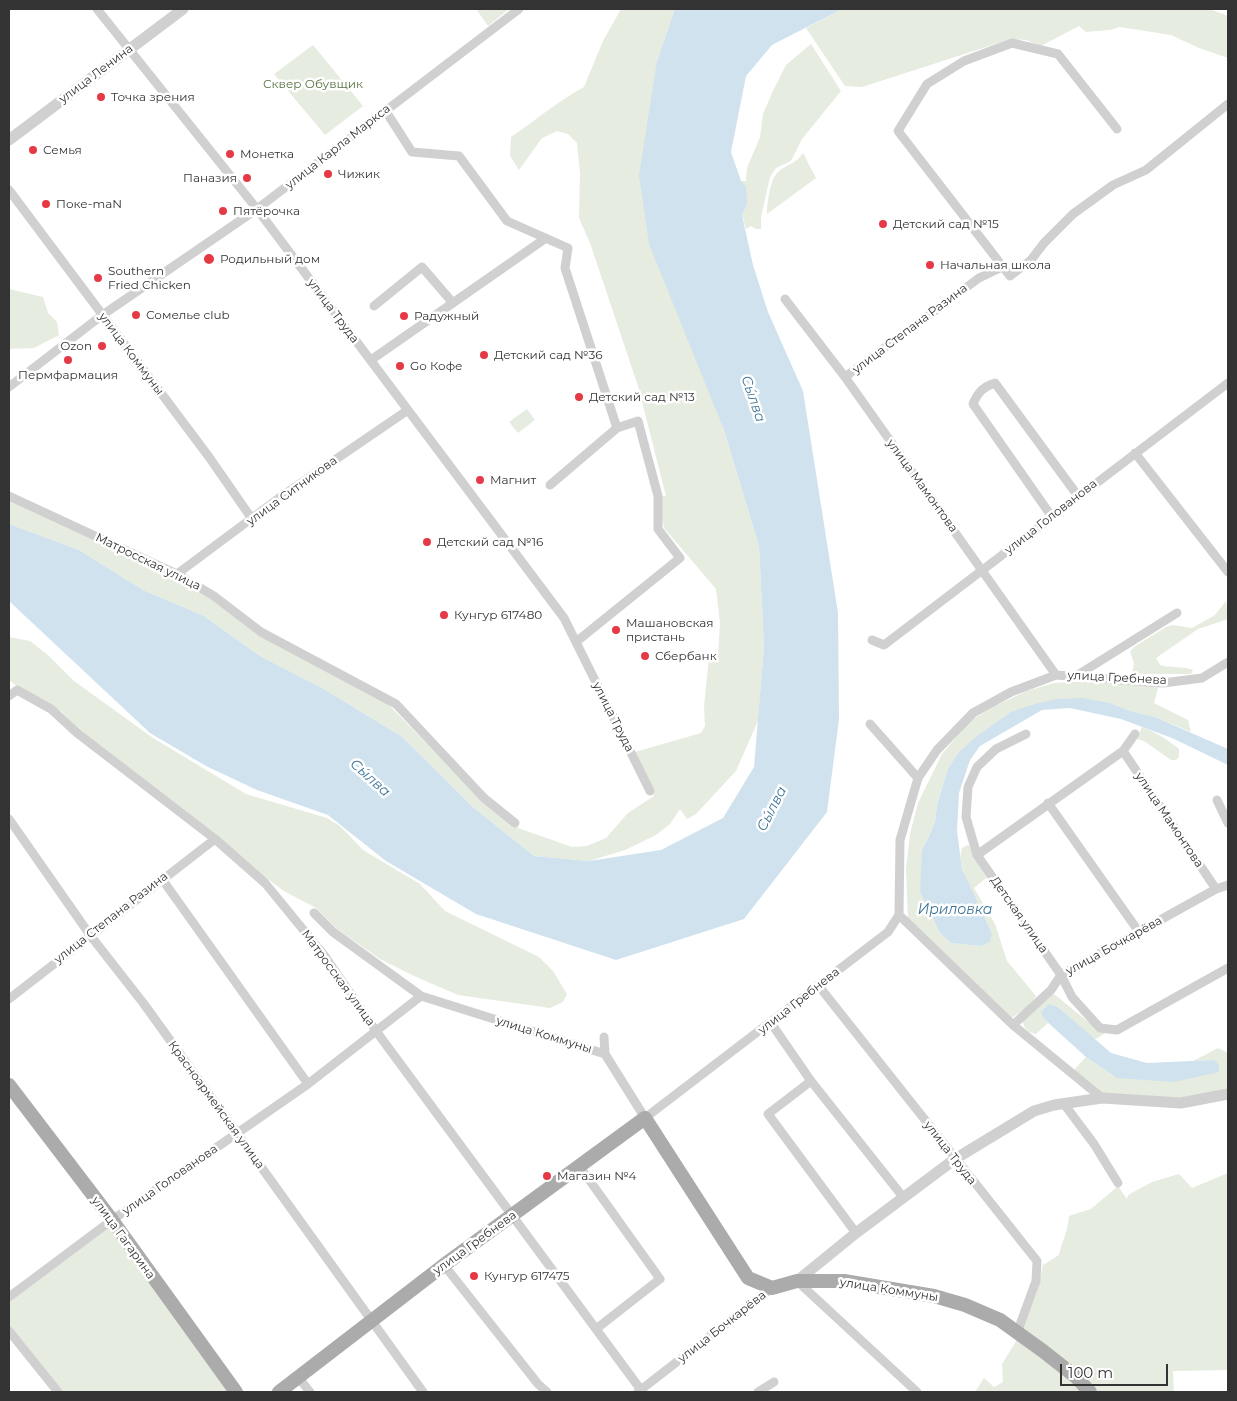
<!DOCTYPE html>
<html>
<head>
<meta charset="utf-8">
<style>
	body { margin:0 }
	#map { position:relative; width:1237px; height:1401px; overflow:hidden; background:#fff; font-family:Montserrat,sans-serif }
	canvas { display:block }
	.frame { position:absolute; inset:0; border:10px solid #333; pointer-events:none }
	.scale { position:absolute; left:1060px; top:1364px; width:108px; height:22px; box-sizing:border-box; border:2px solid #333; border-top:0; padding-left:6px; font-size:15px; line-height:18px; white-space:nowrap; color:#333; -webkit-text-stroke:4px #fff; paint-order:stroke }
</style>
</head>
<body>
<div id="map">
<canvas width="1237" height="1401"></canvas>
<div class="frame"></div>
<div class="scale">100 m</div>
</div>
<script>
const ctx = document.querySelector('canvas').getContext('2d');
ctx.lineJoin = 'round';
function paint(path, color) { ctx.fillStyle = color; ctx.fill(path, 'evenodd'); }
function strokePath(path, color, width, dash) { ctx.strokeStyle = color; ctx.lineWidth = width; ctx.lineCap = dash ? 'butt' : 'round'; ctx.setLineDash(dash || []); ctx.stroke(path); }
function drawText(font, color, halo, rows, align = 'center') {
  ctx.font = font + ' Montserrat,sans-serif'; ctx.lineWidth = 5; ctx.setLineDash([]); ctx.textBaseline = 'middle'; ctx.strokeStyle = halo; ctx.fillStyle = color; for (const [text, x, y, turn = 0] of rows) {
    ctx.save(); ctx.translate(x, y); ctx.rotate((+turn || 0) * Math.PI / 180); ctx.textAlign = isNaN(turn) ? turn : align; if (halo) ctx.strokeText(text, 0, 0); ctx.fillText(text, 0, 0); ctx.restore();
  }
}
paint(new Path2D(`
	M476,9h33l-21,17z
	M621,9h54l-18,52 53,331 14,38 35,116 5,101 -6,74 -22,50 -40,43 -9,5 -7,-10 -10,15 -14,11 -31,15 -36,11 -55,-5 -60,-48 -73,-72 -79,-48 -62,-32 -56,-40 -61,-26 -64,-40 -70,-26v-24l64,26 48,27 85,42 181,108 83,85 48,40 54,19 15,-1 19,-8 22,-25 26,-17 -19,-44 66,-19 4,-7 -1,-20 5,-49 9,-1 2,-33 -4,-34 -52,-61 -6,-32h8l-28,-110 -48,-143 -11,-25 1,-45 -3,-30 -9,-9 -11,-3 -15,7 -23,32 -9,-14 1,-19c24,-16 47,-36 73,-50l19,-46z
	M842,9h368l18,7v42l-29,-10 -28,-13 -51,-8 -10,3 -24,2 -7,-6 -38,20 -15,-6 -15,-1 -149,48 -17,-1 -39,-58z
	M811,44l30,47 -39,48 -11,22 -15,7 -6,9 -9,40v12h-5l-5,-3 -5,3 -4,-15 5,-10 -6,-23h5l1,-13 13,-31 3,-23 9,-21 14,-28z
	M313,45l50,61 -38,29 -51,-61z
	M803,153l13,25 -49,36c0,-10 3,-35 11,-42 9,-8 18,-8 25,-19z
	M9,287v2l34,8 5,16 9,9 2,13 -25,13 -25,1z
	M527,409l8,11 -17,13 -9,-11z
	M1226,601l2,18 -30,10 -42,29 4,7c10,3 24,1 33,5l-2,4h-59l2,-11 -4,-11 4,-5 32,-20 7,-2 19,3 23,-13z
	M9,637l21,4 18,14 26,26 79,57 93,56 81,24 13,8 23,24 57,34 25,27 94,46 14,14 14,23 -4,8 -13,6 -92,-13 -44,-19 -34,-17 -43,-30 -21,-21 -32,-17 -27,-20 -178,-140 -17,-19 -34,-17 -19,-15z
	M1089,681l70,4 -5,18 34,17 3,12 -36,-15 -25,-6 -20,-8 -53,-4 -99,54 -10,16 -11,34 -2,19 -9,19 -6,51 20,41 11,10 30,3 11,-13c-8,-22 -38,-63 -30,-85l6,-3 4,3 18,27 -16,13 21,36 12,37 29,35 -6,9 -20,14 -102,-100 -2,-50 4,-35 8,-31 24,-49 28,-33 25,-15 32,-15 27,-8z
	M1142,727c15,6 25,12 37,22v8l-3,3h-5l-27,-19 -7,-2z
	M1050,993l4,1 43,35 10,3 -11,7 -4,-1 -33,-30 -15,11 4,4 -12,11c-10,-2 -12,-6 -14,-15z
	M1218,1048l10,5v38l-43,8 -83,-4 -29,-24 13,-14 31,21 97,-18 -21,1z
	M1228,1173v197l-55,1 1,21h-79l-73,-62 17,-44 4,-21 16,-10c3,-14 9,-24 10,-39l22,-7 27,-23 9,13 1,-4 24,-13 27,-8 13,14z
	M110,1227l119,165h-167l-53,-65v-25z
	M1018,1338l69,54h-112l9,-14 10,9 9,-5 -1,-18z`), '#e6ecdf');
paint(new Path2D(`
	M675,9h167l-70,36 -26,31 -15,76 10,29 5,6 1,17 -5,11 11,50 15,47 35,79 35,222 1,106 -12,93 -83,107 -128,41 -140,-46 -90,-53 -58,-46 -71,-25 -51,-24 -56,-33 -141,-132v-77l70,26 64,40 61,26 56,40 62,32 79,48 73,72 60,48 55,5 72,-11 62,-32 31,-51 10,-120 -5,-101 -35,-116 -75,-186 -10,-69 18,-114z
	M1082,698l28,5 20,8 25,6 73,32v16l-56,-27 -51,-19 -51,-11 -28,2 -62,36 -10,14 -11,33 -2,38 5,38 30,64 -2,9 -9,4 -30,-3 -11,-10 -20,-41 2,-41 13,-29 2,-18 11,-35 10,-16 19,-17 34,-24 23,-8 23,-5z
	M1049,1004l10,4 52,45 36,10 67,-3 5,5v7l-45,10 -57,-4 -31,-21 -42,-38 -3,-7z`), '#cfe2ee');
strokePath(new Path2D(`
	M97,9l160,200 307,409 86,173
	M385,110l27,42 47,4 48,65 61,27 -3,20 52,160 21,-7 20,75v33l22,29 -104,84
	M1117,129l-59,-75 -46,-11 -48,18 -37,23 -29,47 112,145 21,-16 13,-17 29,-29 40,-29 33,-15 82,-66
	M9,190l200,267 43,62
	M785,299l60,78 211,298
	M374,306l48,-39 31,36
	M371,360l175,-122
	M845,377l134,-99 23,-11
	M9,387l92,-71 156,-107 262,-200
	M1135,453l93,119
	M550,485l67,-57
	M9,496l168,78 37,22 47,36 135,72 88,94 31,25
	M1052,517l-79,-113c5,-12 10,-17 22,-21l83,113
	M177,574l102,-76 129,-88
	M872,640l12,5 344,-262
	M1076,676l101,-63
	M9,696l8,-6 34,19 26,24 138,106 50,44 59,72 52,76 265,359
	M870,724l48,54
	M1026,734l-30,15 -19,18 -9,20 -2,30 11,38 84,120 11,22 28,31 17,2 111,-62
	M1123,751l93,138
	M1217,800l11,23
	M1048,803l91,129
	M9,819l81,116 54,69 279,388
	M977,855l146,-104 12,-17
	M162,879l146,205
	M314,913l19,19 88,64 184,58 40,64 243,-186 11,-17 1,-75 18,-62 19,-28 36,-37 38,-21 45,-17 107,8 39,-5 26,-16
	M899,915l114,110 89,73
	M818,985l219,276 -1,20 -19,52
	M9,999l206,-160
	M771,1023l40,58 92,116
	M1013,1025l38,-35 10,-15 155,-86 12,-4
	M604,1037l1,17
	M811,1081l-43,33 88,119
	M1064,1104l30,40 24,39
	M580,1167l80,112 -64,50
	M444,1265l94,119 9,8
	M797,1281l120,111
	M9,1297l103,-77 196,-136 113,-88
	M9,1331l49,61
	M298,1377l12,15
	M638,1392l134,-104
	M758,1392l16,-10`), '#d0d0d0', 9);
strokePath(new Path2D(`
	M9,140l174,-131
	M797,1281l59,-48 99,-74 79,-48 20,-6 48,-7 79,5 47,-9`), '#d0d0d0', 11);
strokePath(new Path2D(`
	M9,1085l103,135 124,172
	M279,1392l165,-127 201,-147 103,160 24,10 25,-7h47l90,15 31,9 35,15 43,31 33,26 14,15`), '#ababab', 14);
for (const [x, y, r, color] of [
	[101,97,5,"#e63946"],
	[33,150,5,"#e63946"],
	[230,154,5,"#e63946"],
	[328,174,5,"#e63946"],
	[247,178,5,"#e63946"],
	[46,204,5,"#e63946"],
	[223,211,5,"#e63946"],
	[883,224,5,"#e63946"],
	[209,259,6,"#e63946"],
	[930,265,5,"#e63946"],
	[98,278,5,"#e63946"],
	[136,315,5,"#e63946"],
	[404,316,5,"#e63946"],
	[102,346,5,"#e63946"],
	[484,355,5,"#e63946"],
	[68,360,5,"#e63946"],
	[400,366,5,"#e63946"],
	[579,397,5,"#e63946"],
	[480,480,5,"#e63946"],
	[427,542,5,"#e63946"],
	[444,615,5,"#e63946"],
	[616,630,5,"#e63946"],
	[645,656,5,"#e63946"],
	[547,1176,5,"#e63946"],
	[474,1276,5,"#e63946"]
]) { const dot = new Path2D(); dot.arc(x, y, r, 0, 2 * Math.PI); ctx.fillStyle = color; ctx.fill(dot); strokePath(dot, '#fff', 2); }
drawText('12px', '#333', '#fff', [
	["улица Ленина",96,74,-37],
	["улица Карла Маркса",338,147,-38],
	["улица Труда",333,311,53],
	["улица Степана Разина",910,329,-37],
	["улица Коммуны",131,354,53],
	["улица Мамонтова",922,486,54],
	["улица Ситникова",292,491,-36],
	["улица Голованова",1051,517,-38],
	["Матросская улица",148,562,26],
	["улица Гребнева",1117,678,3],
	["улица Труда",613,717,63],
	["улица Мамонтова",1169,820,56],
	["Детская улица",1019,915,55],
	["улица Степана Разина",111,918,-38],
	["улица Бочкарёва",1114,946,-29],
	["Матросская улица",338,978,54],
	["улица Гребнева",799,1001,-38],
	["улица Коммуны",544,1035,17],
	["Красноармейская улица",216,1105,54],
	["улица Труда",950,1153,52],
	["улица Голованова",170,1180,-35],
	["улица Гагарина",123,1238,54],
	["улица Гребнева",475,1243,-36],
	["улица Коммуны",889,1290,9],
	["улица Бочкарёва",722,1327,-38]
]);
drawText('12px', '#56703f', '#fff', [
	["Сквер Обувщик",313,84]
]);
drawText('12px', '#333', '#fff', [
	["Точка зрения",111,97],
	["Семья",43,150],
	["Монетка",240,154],
	["Чижик",338,174],
	["Паназия",237,178,"right"],
	["Поке-maN",56,204],
	["Пятёрочка",233,211],
	["Детский сад №15",893,224],
	["Родильный дом",220,259],
	["Начальная школа",940,265],
	["Southern",108,271],
	["Fried Chicken",108,285],
	["Сомелье club",146,315],
	["Радужный",414,316],
	["Ozon",92,346,"right"],
	["Детский сад №36",494,355],
	["Go Кофе",410,366],
	["Пермфармация",68,375,"center"],
	["Детский сад №13",589,397],
	["Магнит",490,480],
	["Детский сад №16",437,542],
	["Кунгур 617480",454,615],
	["Машановская",626,623],
	["пристань",626,637],
	["Сбербанк",655,656],
	["Магазин №4",557,1176],
	["Кунгур 617475",484,1276]
], 'left');
drawText('italic 14px', '#3f7597', '#fff', [
	["Сы́лва",753,399,71],
	["Сы́лва",370,778,42],
	["Сы́лва",772,809,-63],
	["Ириловка",955,910]
]);
</script>
</body>
</html>
